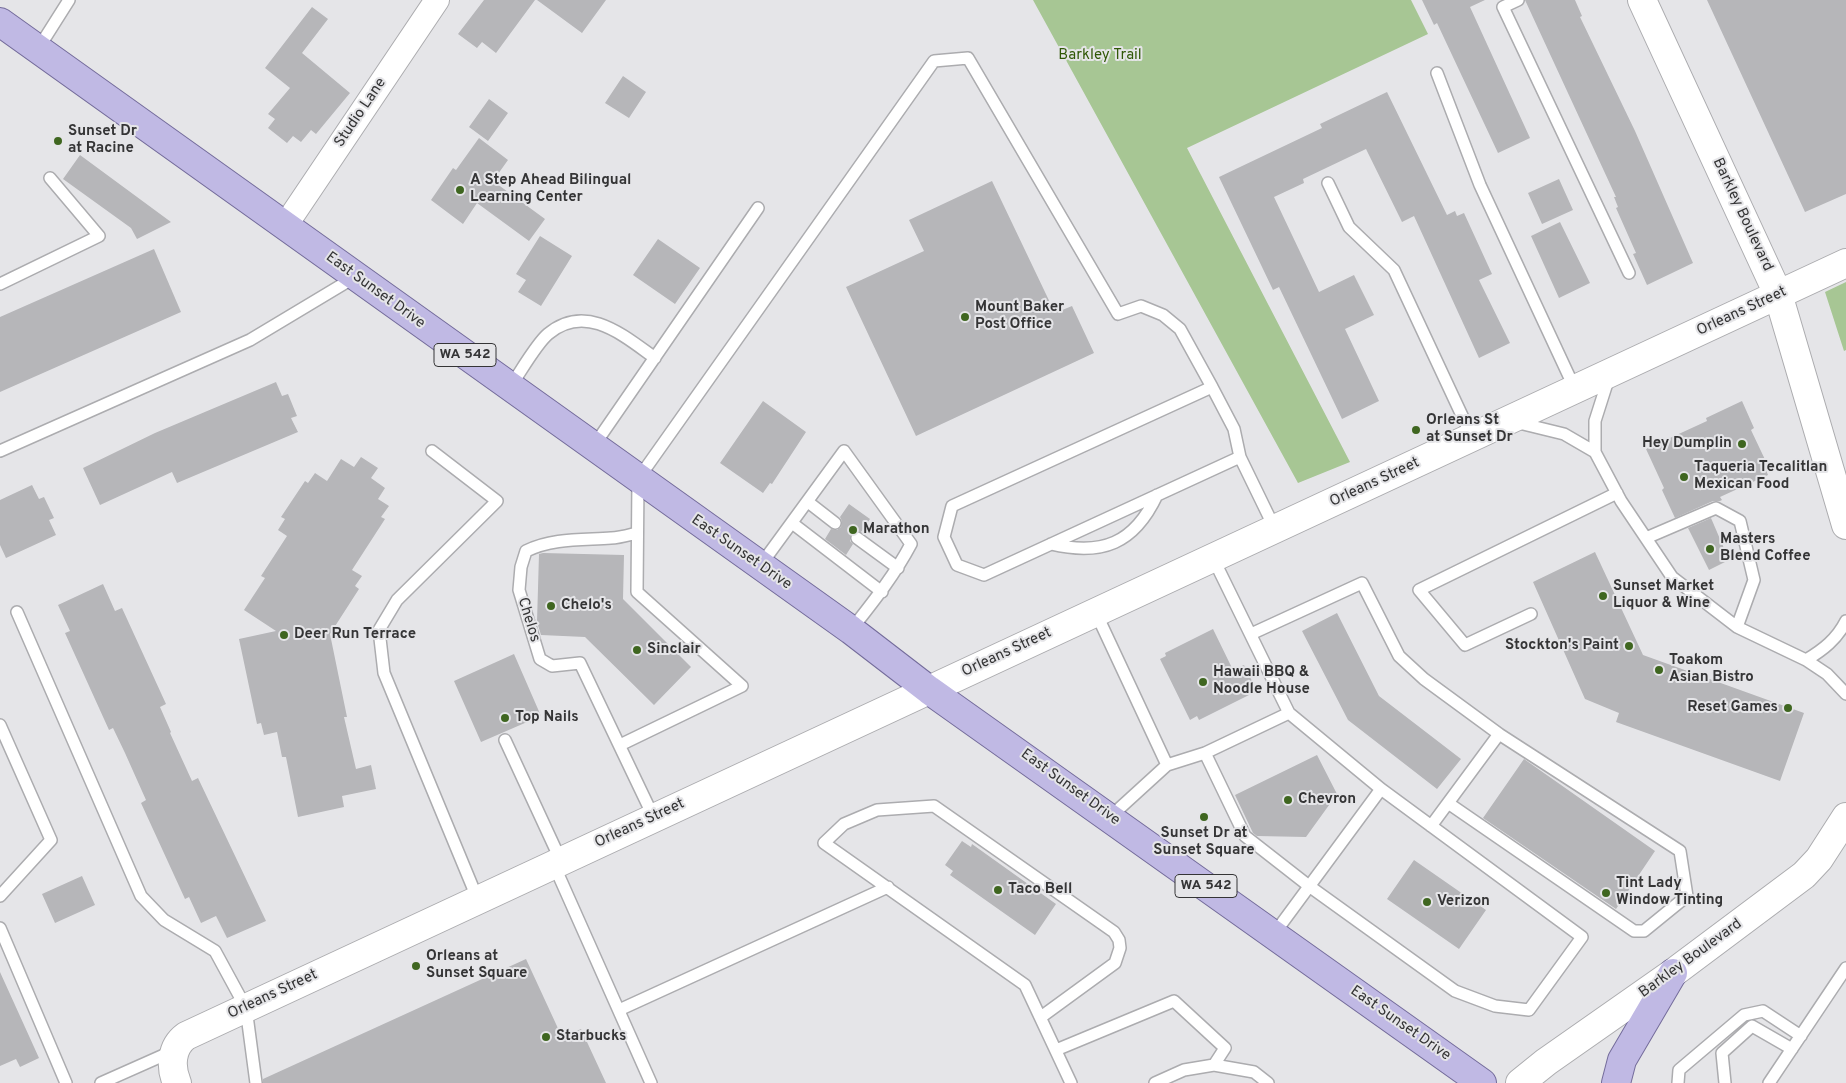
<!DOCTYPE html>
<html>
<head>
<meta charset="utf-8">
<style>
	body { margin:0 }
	canvas { display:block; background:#e5e5e8 }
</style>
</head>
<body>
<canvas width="1846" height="1083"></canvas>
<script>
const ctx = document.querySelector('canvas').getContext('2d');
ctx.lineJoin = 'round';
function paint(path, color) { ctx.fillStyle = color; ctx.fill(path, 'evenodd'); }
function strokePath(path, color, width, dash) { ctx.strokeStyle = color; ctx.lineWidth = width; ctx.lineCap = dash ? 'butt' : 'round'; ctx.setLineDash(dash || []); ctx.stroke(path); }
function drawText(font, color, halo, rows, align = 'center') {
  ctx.font = font + ' Overpass,sans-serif'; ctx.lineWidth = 4; ctx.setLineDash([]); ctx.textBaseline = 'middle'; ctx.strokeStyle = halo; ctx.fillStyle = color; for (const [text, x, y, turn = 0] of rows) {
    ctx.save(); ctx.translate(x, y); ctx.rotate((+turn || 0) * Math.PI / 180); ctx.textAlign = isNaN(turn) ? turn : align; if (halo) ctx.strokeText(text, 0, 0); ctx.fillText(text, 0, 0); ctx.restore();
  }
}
paint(new Path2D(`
	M1033,0h378l17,34 -241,114 163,314 -52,21z
	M1846,282v68l-2,1 -19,-59z`), '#a7c694');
paint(new Path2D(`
	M484,0h51l-39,53 -14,-11 -5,6 -19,-14z
	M537,0h69l-24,33z
	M1422,0h63l-15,7 60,131 -32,15 -61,-130 -3,2z
	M1525,0h50l7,16 -2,1 55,114 58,132 -46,22 -14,-31 3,-1 -20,-45 2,-1 -4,-10h2z
	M1707,0h139v194l-41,18z
	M312,7l16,12 -26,34 48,40 -34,41 -5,-4 -10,12 -8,-6 -6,7 -19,-15 7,-9 -7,-5 22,-26 -25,-20z
	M623,76l23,16 -17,26 -24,-15z
	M1387,92l60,123 8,-4 2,5 7,-3 28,61 -13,6 31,63 -31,15 -65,-142 -12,6 -36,-73 -63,30 1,4 -30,14 45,95 35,-17 20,40 -29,14 34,72 -37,18 -63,-132 -6,3 -54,-113 103,-49 -2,-4z
	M489,99l19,14 -20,28 -19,-14z
	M479,138l29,22 -15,21 52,38 -16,22 -52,-38 -14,21 -32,-24 22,-32 3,2z
	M80,155l91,67 -34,17 -6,-11 -68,-49z
	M1559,179l14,31 -31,14 -14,-31z
	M992,181l63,132 17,-7 22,47 -178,83 -70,-149 78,-36 -15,-31z
	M1560,222l30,61 -31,15 -28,-62z
	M540,236l32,20 -31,50 -23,-14 8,-12 -10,-6z
	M658,239l42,29 -25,36 -42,-29z
	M154,249l27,63 -181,80v-75z
	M276,382l6,14 6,-2 9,22 -6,2 7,14 -121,51 -5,-11 -72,33 -17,-37 72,-35z
	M763,401l43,31 -34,52 -2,-1 -7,10 -43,-30z
	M1742,401l12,27 -3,2 18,38 -3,2 2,5 -48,22 2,3 -2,1h-7l-38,17 -13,-28 2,-2 -18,-39 61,-28 -1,-3z
	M361,457l17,11 -7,10 14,10 -7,11 11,7 -8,11 4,2 -33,51 10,6 -7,10 4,3 -29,45 17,83h-3l12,52 15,-4 5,24 -34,7 2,11 -46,10 -12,-60h-4l-5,-25 -13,3 -3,-12 -4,1 -18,-85 37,-8 -32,-21 21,-32 -4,-2 26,-40 -9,-6 7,-11 -4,-2 24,-36 3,2 7,-10 12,8 14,-22 13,8z
	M32,485l7,14 5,-2 10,21 -5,2 7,15 -50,23 -6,-13v-45z
	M849,504l21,15 -9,13 -7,-1 -3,3 -1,7 3,3 -7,11 -21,-16 6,-10 6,1 4,-3 1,-6 -2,-4z
	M1711,518l18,42 -20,10 -21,-42z
	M1595,552l48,103 161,58 -24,68 -164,-59 3,-9 -34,-14 -52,-117z
	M543,553l81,2 -1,44 68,68 -37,38 -69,-68 -44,-2 -4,-13 2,-68z
	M103,584l12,27 7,-3 44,96 -6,3 11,25 -1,1 22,48 6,-3 68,143 -39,17 -11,-22 -15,7 -12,-26 -4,2 -44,-96 5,-3 -21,-47 -12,-25 -4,2 -44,-97 5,-2 -12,-26z
	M1337,613l42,83 82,63 -24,30 -89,-69 -46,-89z
	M1213,629l20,41 11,-5 13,26 -58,29 -2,-4 -7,4 -30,-61 6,-3 -1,-3z
	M514,654l27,62 -60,26 -27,-61z
	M1317,755l20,39 -31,43 -49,-1 -4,-3 -18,-38z
	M1524,759l131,92 -39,58 -133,-91z
	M962,841l9,6 1,-3 84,60 -21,31 -85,-60 3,-4 -8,-6z
	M1414,860l72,50 -27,39 -72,-50z
	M82,876l13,29 -40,18 -13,-29z
	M526,959l36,78 19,-8 25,54h-343v-4z
	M0,972l39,86 -19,9 -4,-8 -16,7z`), '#b6b6b9');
const lane = new Path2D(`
	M1518,0l-15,7 126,266
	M38,49l31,-49
	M1437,73l43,112 95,204
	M1328,183l21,44 45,43 78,167
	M0,284l99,-48 -49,-58
	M1609,377l-14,44v31l26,49 51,76 65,50 69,33 21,14 19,20
	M510,387c10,-14 26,-43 38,-53 38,-32 76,2 107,24
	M1515,422l49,12 31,18
	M593,447l165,-239
	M0,451l250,-111 105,-63
	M432,451l65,50 -100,99 -18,30 5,43 94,227
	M1240,457l-256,118 -27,-10 -13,-28 8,-31 260,-119 22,42 6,28 35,72
	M808,502l27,21
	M792,523l90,69
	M637,533c-8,2 -18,5 -26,5 -29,2 -59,0 -85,13l-5,16 -2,23 21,69 12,7 28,-3 74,155
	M857,538l41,30
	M1646,538l70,-30 24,13 14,59 -17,47
	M1051,544c51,12 83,0 106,-49
	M1213,558l76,155 92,76 -107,145
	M760,566l84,-115 67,93c-17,32 -38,58 -60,86
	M17,612l124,284 23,24 51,31 31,57 10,75
	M1096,613l71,152 -57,52
	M1531,614l-66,31 -46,-55 198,-97
	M1251,634l111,-51 37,73 25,23 75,55 -68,92
	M1806,660c17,-10 31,-21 40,-39
	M0,725l51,115 -51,56
	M505,740l56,121
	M620,745l122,-59 -105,-94 1,-113 296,-418 34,-3 150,256 23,-8 22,9 17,14 32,58
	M1205,753l40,83 64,50 146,105 40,15 34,4 53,-73 -201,-148
	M1167,765l38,-12 84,-40
	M1448,803l186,128h10l43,-35 -7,-45 -181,-117
	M554,865l97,218
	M0,928l66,155
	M619,1010l269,-123
	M1041,1017l74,-54 5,-15 -1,-8 -5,-8 -180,-126 -57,4 -33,14 -20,19 201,142 46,98
	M1056,1050l118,-49 51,47 -11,17 -30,5 -29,13
	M1214,1065l40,7 14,11
	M101,1083l72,-32
	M1678,1083l1,-13 65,-55 19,-4 38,25
	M1725,1083l-3,-30 30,-27 40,23
	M1769,1083l77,-115`);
const street = new Path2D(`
	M285,226l152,-226`);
const secondary = new Path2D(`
	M1642,0l136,294 68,231
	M177,1083c-7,-16 -6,-36 9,-47l1660,-773
	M1520,1083l26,-21 127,-89 131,-98 15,-16 27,-42`);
const primary = new Path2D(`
	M0,22l851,608 78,60 553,393
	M1616,1083l6,-23 51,-87`);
strokePath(lane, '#acacaf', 14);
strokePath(street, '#acacaf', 26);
strokePath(secondary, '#acacaf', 30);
strokePath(primary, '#746c9b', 30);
strokePath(lane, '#fff', 11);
strokePath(street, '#fff', 24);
strokePath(secondary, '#fff', 28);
strokePath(primary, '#c0b9e4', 28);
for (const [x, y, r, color] of [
	[58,141,5,"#3f6620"],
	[460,190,5,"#3f6620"],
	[965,317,5,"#3f6620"],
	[1416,430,5,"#3f6620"],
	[1742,444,5,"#3f6620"],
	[1684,477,5,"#3f6620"],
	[853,530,5,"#3f6620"],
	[1710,549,5,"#3f6620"],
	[1603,596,5,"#3f6620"],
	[551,606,5,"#3f6620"],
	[284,635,5,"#3f6620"],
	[1629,646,5,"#3f6620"],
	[637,650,5,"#3f6620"],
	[1659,670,5,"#3f6620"],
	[1203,682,5,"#3f6620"],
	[1788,708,5,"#3f6620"],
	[505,718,5,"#3f6620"],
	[1288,800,5,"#3f6620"],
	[1204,817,5,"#3f6620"],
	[998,890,5,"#3f6620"],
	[1606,893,5,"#3f6620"],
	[1427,902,5,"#3f6620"],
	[416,966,5,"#3f6620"],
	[546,1037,5,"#3f6620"]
]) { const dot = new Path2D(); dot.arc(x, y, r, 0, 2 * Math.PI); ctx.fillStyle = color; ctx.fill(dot); strokePath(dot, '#e5e5e8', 2); }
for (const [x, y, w] of [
	[465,355,62],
	[1206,886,62]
]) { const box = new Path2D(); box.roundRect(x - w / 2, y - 11.5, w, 23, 4); ctx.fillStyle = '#e5e5e8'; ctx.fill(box); strokePath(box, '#353536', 1); }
drawText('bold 14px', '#353536', null, [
	["WA 542",465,355],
	["WA 542",1206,886]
]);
drawText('15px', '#305807', '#e5e5e8', [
	["Barkley Trail",1100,56]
]);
drawText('15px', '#353536', '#e5e5e8', [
	["Studio Lane",361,113,-56],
	["Barkley Boulevard",1742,215,65],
	["East Sunset Drive",375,291,36],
	["Orleans Street",1742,312,-25],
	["Orleans Street",1375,483,-25],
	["East Sunset Drive",741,553,35],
	["Chelos",528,620,73],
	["Orleans Street",1007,653,-25],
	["East Sunset Drive",1070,788,36],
	["Orleans Street",640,824,-25],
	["Barkley Boulevard",1691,959,-36],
	["Orleans Street",273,995,-25],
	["East Sunset Drive",1400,1024,35]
]);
drawText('bold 15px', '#353536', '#e5e5e8', [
	["Sunset Dr",68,132],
	["at Racine",68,149],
	["A Step Ahead Bilingual",470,181],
	["Learning Center",470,198],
	["Mount Baker",975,308],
	["Post Office",975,325],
	["Orleans St",1426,421],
	["at Sunset Dr",1426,438],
	["Hey Dumplin",1732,444,"right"],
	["Taqueria Tecalitlan",1694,468],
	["Mexican Food",1694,485],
	["Marathon",863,530],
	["Masters",1720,540],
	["Blend Coffee",1720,557],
	["Sunset Market",1613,587],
	["Liquor & Wine",1613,604],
	["Chelo's",561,606],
	["Deer Run Terrace",294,635],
	["Stockton's Paint",1619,646,"right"],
	["Sinclair",647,650],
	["Toakom",1669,661],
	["Asian Bistro",1669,678],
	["Hawaii BBQ &",1213,673],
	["Noodle House",1213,690],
	["Reset Games",1778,708,"right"],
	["Top Nails",515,718],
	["Chevron",1298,800],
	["Sunset Dr at",1204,834,"center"],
	["Sunset Square",1204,851,"center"],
	["Tint Lady",1616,884],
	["Window Tinting",1616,901],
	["Taco Bell",1008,890],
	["Verizon",1437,902],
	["Orleans at",426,957],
	["Sunset Square",426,974],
	["Starbucks",556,1037]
], 'left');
</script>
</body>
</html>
